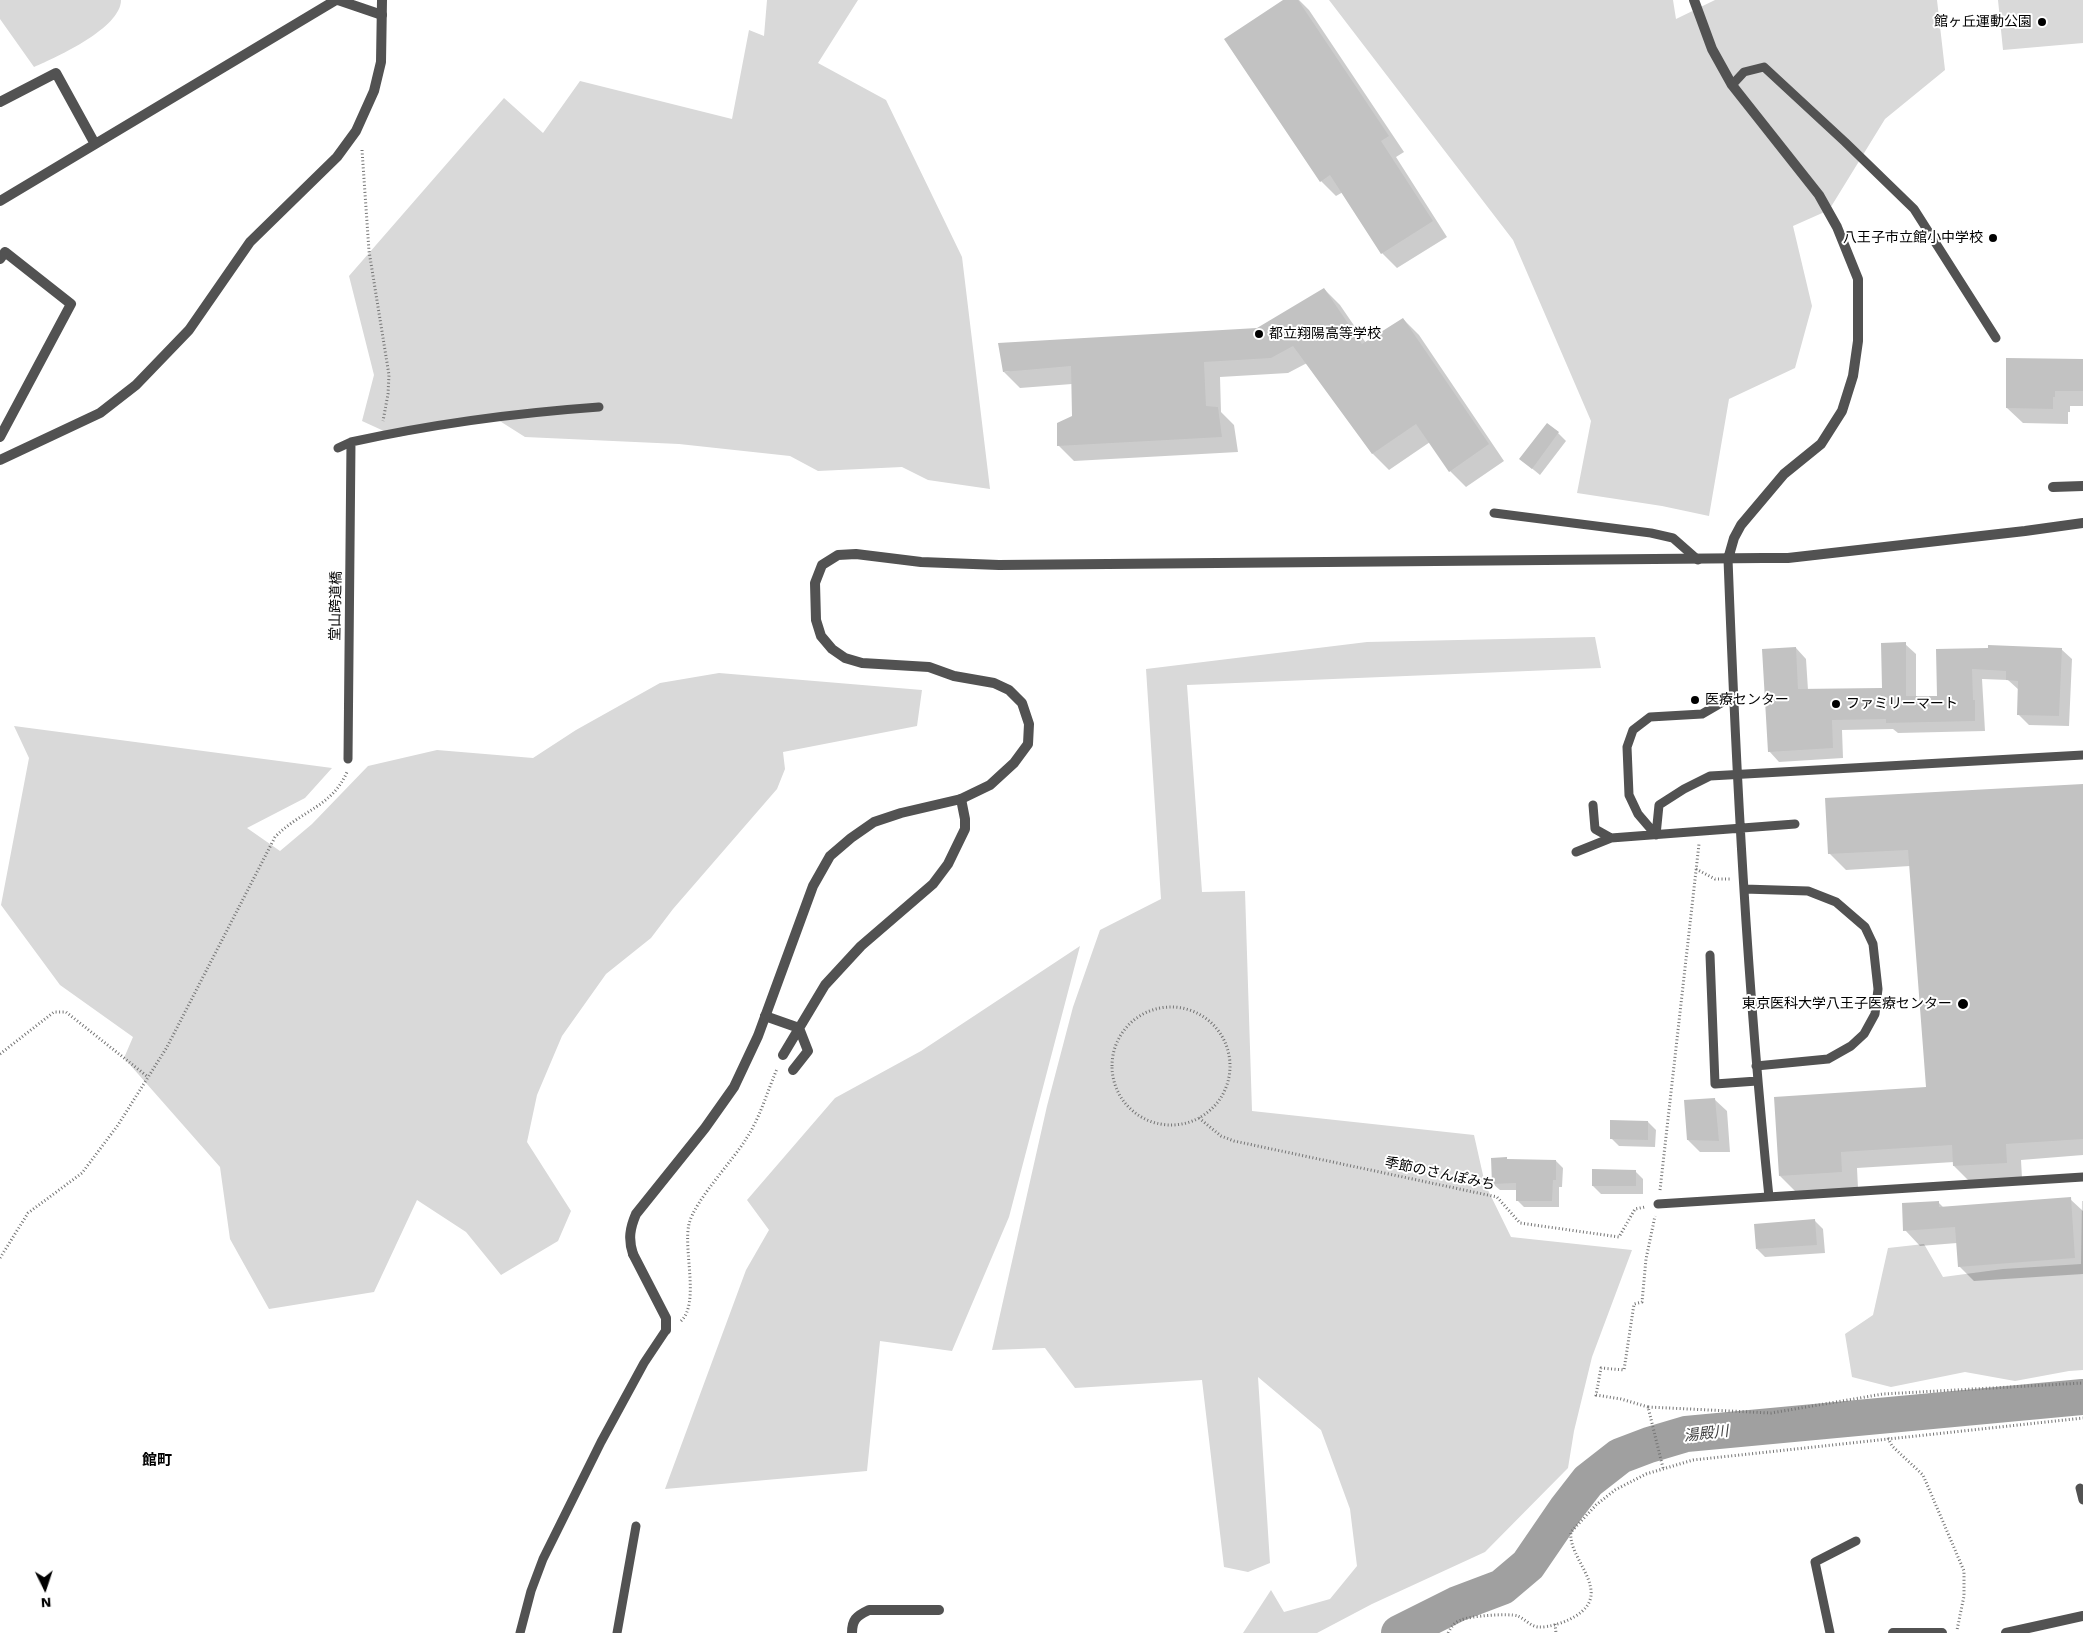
<!DOCTYPE html>
<html>
<head>
<meta charset="utf-8">
<style>
	body { margin:0 }
	#map { position:relative; width:2083px; height:1633px; overflow:hidden; background:#fff; font-family:"Work Sans",sans-serif }
	canvas { display:block }
	.north { position:absolute; left:20px; top:1563px; width:50px; height:50px; -webkit-text-stroke:4px #fff; paint-order:stroke; rotate:176deg; font-size:14px; font-weight:700; line-height:20px; text-align:center; color:#000 }
	.north::after { content:''; display:block; margin:auto; width:18px; height:22px; background:#000; clip-path:polygon(50% 0,100% 100%,50% 72%,0 100%) }
</style>
</head>
<body>
<div id="map">
<canvas width="2083" height="1633"></canvas>
<div class="north">N</div>
</div>
<script>
const ctx = document.querySelector('canvas').getContext('2d');
ctx.lineJoin = 'round';
function paint(path, color) { ctx.fillStyle = color; ctx.fill(path, 'evenodd'); }
function strokePath(path, color, width, dash) { ctx.strokeStyle = color; ctx.lineWidth = width; ctx.lineCap = dash ? 'butt' : 'round'; ctx.setLineDash(dash || []); ctx.stroke(path); }
function drawText(font, color, halo, rows, align = 'center') {
  ctx.font = font + ' "Work Sans","Noto Sans JP",sans-serif'; ctx.lineWidth = 4; ctx.setLineDash([]); ctx.textBaseline = 'middle'; ctx.strokeStyle = halo; ctx.fillStyle = color; for (const [text, x, y, turn = 0] of rows) {
    ctx.save(); ctx.translate(x, y); ctx.rotate((+turn || 0) * Math.PI / 180); ctx.textAlign = isNaN(turn) ? turn : align; if (halo) ctx.strokeText(text, 0, 0); ctx.fillText(text, 0, 0); ctx.restore();
  }
}
paint(new Path2D(`
	M0,0h121c0,28 -64,57 -87,67l-34,-48z
	M767,0h91l-40,63 68,37 76,157 28,232 -62,-9 -26,-13 -84,4 -28,-15 -111,-12 -154,-7 -30,-19 -98,19 -35,-16 12,-46 -25,-99 155,-178 39,35 37,-52 152,38 17,-89 15,6z
	M1329,0h344l3,19 39,-19h222l8,70 -60,49 -56,91 -36,16 19,80 -17,62 -66,31 -20,117 -47,-10 -85,-13 14,-72 -78,-181z
	M1998,0h85v43l-80,7z
	M1595,637l6,31 -414,17 15,207 43,-1 7,220 222,24 11,49 26,53 121,13 -40,107 -18,74 -6,37 -83,84 -113,52 -55,29h-74l28,-43 13,22 46,-13 27,-33 -7,-57 -29,-79 -63,-53 12,186 -22,9 -24,-5 -22,-187 -127,8 -30,-40 -53,2 55,-244 26,-99 27,-77 61,-31 -15,-230 221,-27z
	M719,673l203,17 -5,36 -134,26 2,17 -8,20 -104,120 -22,29 -45,36 -44,62 -25,59 -10,47 44,69 -13,30 -57,34 -35,-43 -49,-32 -43,92 -105,17 -39,-70 -10,-72 -96,-109 9,-21 -73,-52 -59,-80 28,-147 -15,-32 318,42 -27,30 -58,30 33,23 32,-27 56,-58 69,-16 96,8 43,-28 84,-47z
	M1080,946l-71,271 -57,134 -72,-10 -13,130 -202,18 81,-219 23,-40 -22,-30 88,-102 86,-47z
	M2082,1201h1v169l-14,1 -54,10 -50,-9 -74,15 -39,-10 -7,-43 28,-19 15,-67 36,-4 19,33 60,-8 78,-5z`), '#d9d9d9');
paint(new Path2D(`
	M1286,0h13l10,10 95,142 -8,5 51,80 -50,31 -15,-15 -39,-61 -7,4 -15,-15 -95,-141z
	M1324,289l16,16 26,38 37,-24 16,16 85,126 -38,26 -16,-16 -20,-29 -41,28 -17,-17 -65,-90 -19,10 -68,4 1,35 13,13 4,27 -164,9 -16,-16 15,-28 -1,-33 -52,4 -16,-16 253,-43z
	M2083,360v46h-13v6h-2v12l-45,-1 -16,-15z
	M1558,433l8,8 -26,34 -17,-14z
	M1905,644l11,10v43h22l-1,-47 124,-1 11,10 -3,67 -40,-1 -11,-11 1,-24 -11,-10 -26,-1 3,52 -87,2 -5,-4 -51,1 1,28 -64,4 -10,-11 27,-103 10,11 2,31 75,-1z
	M2083,785v370l-62,5 1,18 -52,4 -16,-16v-4l-97,6 1,20 -62,4 -16,-16 147,-87 -17,-223 -64,4 -17,-17z
	M1714,1099l13,12 3,41h-30l-12,-12z
	M1648,1122l8,8 -1,17 -36,-1 -8,-8z
	M1556,1161l7,7 -1,19h-3v20h-35l-7,-7v-10h-17l-7,-6z
	M1635,1171l8,8v15h-42l-8,-8z
	M2070,1199l13,12v63l-109,7 -15,-15 -2,-23 -37,3 -15,-16 33,-28 6,6z
	M1815,1221l8,8 2,24 -60,4 -8,-8z`), '#0003');
strokePath(new Path2D(`
	M1399,1633l58,-29 45,-17 26,-22 39,-57 21,-27 32,-25 29,-11 37,-11 397,-37`), '#a0a0a0', 36);
paint(new Path2D(`
	M1283,0h15l91,136 -8,5 52,80 -52,33 -51,-79 -10,7 -96,-143z
	M1324,288l38,56 41,-26 86,126 -40,28 -33,-48 -44,30 -79,-108 -22,12 -67,4 2,44 12,1 4,30 -165,9v-23l15,-7 -1,-50 -68,6 -5,-29 259,-15z
	M2006,358l77,1v32h-28v6h-2v12l-47,-1z
	M1547,423l12,9 -27,37 -13,-10z
	M1906,642v54h31l-1,-47 52,-1v-3l74,3 -3,68 -42,-1 1,-34 -12,-1v-9l-34,-2 1,31h2v21l-89,2v-4l-54,1 1,28 -65,4 -6,-103 34,-2 2,42 84,-1 -1,-45z
	M2083,784v355l-77,5 1,19 -54,3 -1,-21 -111,7 1,20 -63,4 -5,-79 152,-10 -18,-237 -80,4 -3,-56z
	M1715,1098l4,43 -32,-1 -3,-40z
	M1610,1120l38,1v19l-38,-1z
	M1507,1157v2l49,1v20h-3l-1,21h-36v-18l-24,1 -1,-26z
	M1592,1169l44,1v16h-44z
	M2071,1197l4,61 -117,9 -3,-40 -52,4 -1,-28 37,-2v6z
	M1815,1219l2,26 -61,4 -2,-25z`), '#c2c2c2');
strokePath(new Path2D(`
	M362,150l7,101 20,124 -1,19 -5,27
	M1696,869l19,10h16
	M1112 1066a59 59 0 1 1 118 0a59 59 0 1 1-118 0Z
	M0,1054l54,-42h12l82,65
	M1199,1118l22,18 13,5 263,56 23,26 99,14 16,-28 10,-2
	M1660,1190l39,-346
	M0,1258l28,-45 54,-40 36,-48 49,-78 108,-210c25,-26 57,-30 72,-65
	M681,1321c19,-18 2,-71 8,-97 6,-24 43,-62 57,-85 14,-21 21,-47 31,-70
	M1648,1407l-27,-8 -25,-4 5,-27 23,2 10,-66 8,-2 4,-43 9,-43
	M1888,1438l4,8 31,29 41,96v25l-7,34
	M1663,1468l-15,-61 123,6 112,-19 200,-11
	M1555,1624l1,9
	M1448,1633c3,-6 7,-11 13,-13 8,-4 48,-7 57,-4 7,3 12,10 20,11 10,1 28,-5 36,-10 42,-24 -7,-58 -3,-85l25,-27 19,-15 31,-16 47,-14 390,-42`), '#747474', 3, [1, 2.5]);
strokePath(new Path2D(`
	M1732,85l12,-13 20,-5 81,75 69,67 82,129
	M338,448l13,-6c82,-18 164,-29 248,-35
	M1494,513l157,20 22,5 25,22
	M1728,559c8,213 19,426 41,638
	M348,759l3,-317
	M1593,805l2,24 16,9
	M1656,835l3,-30 25,-16 26,-13 373,-21
	M1656,835l-18,-21 -9,-19 -2,-48 6,-17 17,-13 52,-3 31,-18
	M1576,852l35,-14 184,-14
	M1744,889l64,2 28,11 29,25 8,17 5,45 -3,25 -11,20 -13,12 -23,13 -72,7
	M1710,955l5,129 42,-3
	M1658,1204l425,-27
	M2080,1488l3,12
	M520,1633l11,-42 12,-32 58,-117 43,-79 22,-33
	M617,1633l19,-107
	M1830,1633l-15,-71 41,-21`), '#525252', 9);
strokePath(new Path2D(`
	M338,0l44,15
	M0,102l56,-29 39,71
	M0,201l336,-201
	M0,259l5,-7 66,52 -71,133
	M765,1016l34,12 9,23 -15,19
	M783,1055l42,-70 36,-39 72,-62 15,-20 17,-35v-10l-4,-20
	M633,1254l33,64v12
	M852,1633c0,-13 4,-17 17,-23h70
	M1893,1633h49
	M2006,1633l77,-17`), '#525252', 10);
strokePath(new Path2D(`
	M1694,0l18,49 20,36 87,110 18,32 21,52v62l-5,35 -11,35 -21,33 -37,30 -43,51 -7,13 -6,21
	M0,460l100,-47 36,-28 53,-55 61,-88 87,-85 19,-26 18,-40 7,-29 1,-62
	M2053,487l30,-1
	M633,1254c-5,-15 -3,-26 3,-40l69,-86 29,-41 24,-51 55,-150 17,-30 21,-18 23,-16 27,-9 60,-14 29,-14 24,-22 14,-19 1,-20 -7,-21 -13,-13 -15,-7 -40,-7 -25,-9 -67,-4 -17,-5 -13,-9 -11,-13 -5,-16 -1,-37 7,-18 16,-10 18,-1 65,8 78,3 764,-7h25l237,-27 58,-8`), '#525252', 10);
for (const [x, y, r, color] of [
	[2042,22,5,"#000"],
	[1993,238,5,"#000"],
	[1259,334,5,"#000"],
	[1695,700,5,"#000"],
	[1836,704,5,"#000"],
	[1963,1004,6,"#000"]
]) { const dot = new Path2D(); dot.arc(x, y, r, 0, 2 * Math.PI); ctx.fillStyle = color; ctx.fill(dot); strokePath(dot, '#fff', 2); }
drawText('14px', '#000', '#fff', [
	["館ヶ丘運動公園",2032,22],
	["八王子市立館小中学校",1983,238],
	["都立翔陽高等学校",1269,334,"left"],
	["医療センター",1705,700,"left"],
	["ファミリーマート",1846,704,"left"],
	["東京医科大学八王子医療センター",1952,1004]
], 'right');
drawText('14px', '#000', '#fff', [
	["堂山跨道橋",336,606,-89],
	["季節のさんぽみち",1440,1174,12]
]);
drawText('italic 15px', '#414141', '#fff', [
	["湯殿川",1706,1434,-7]
]);
drawText('bold 15px', '#000', '#fff', [
	["館町",157,1461]
]);
</script>
</body>
</html>
